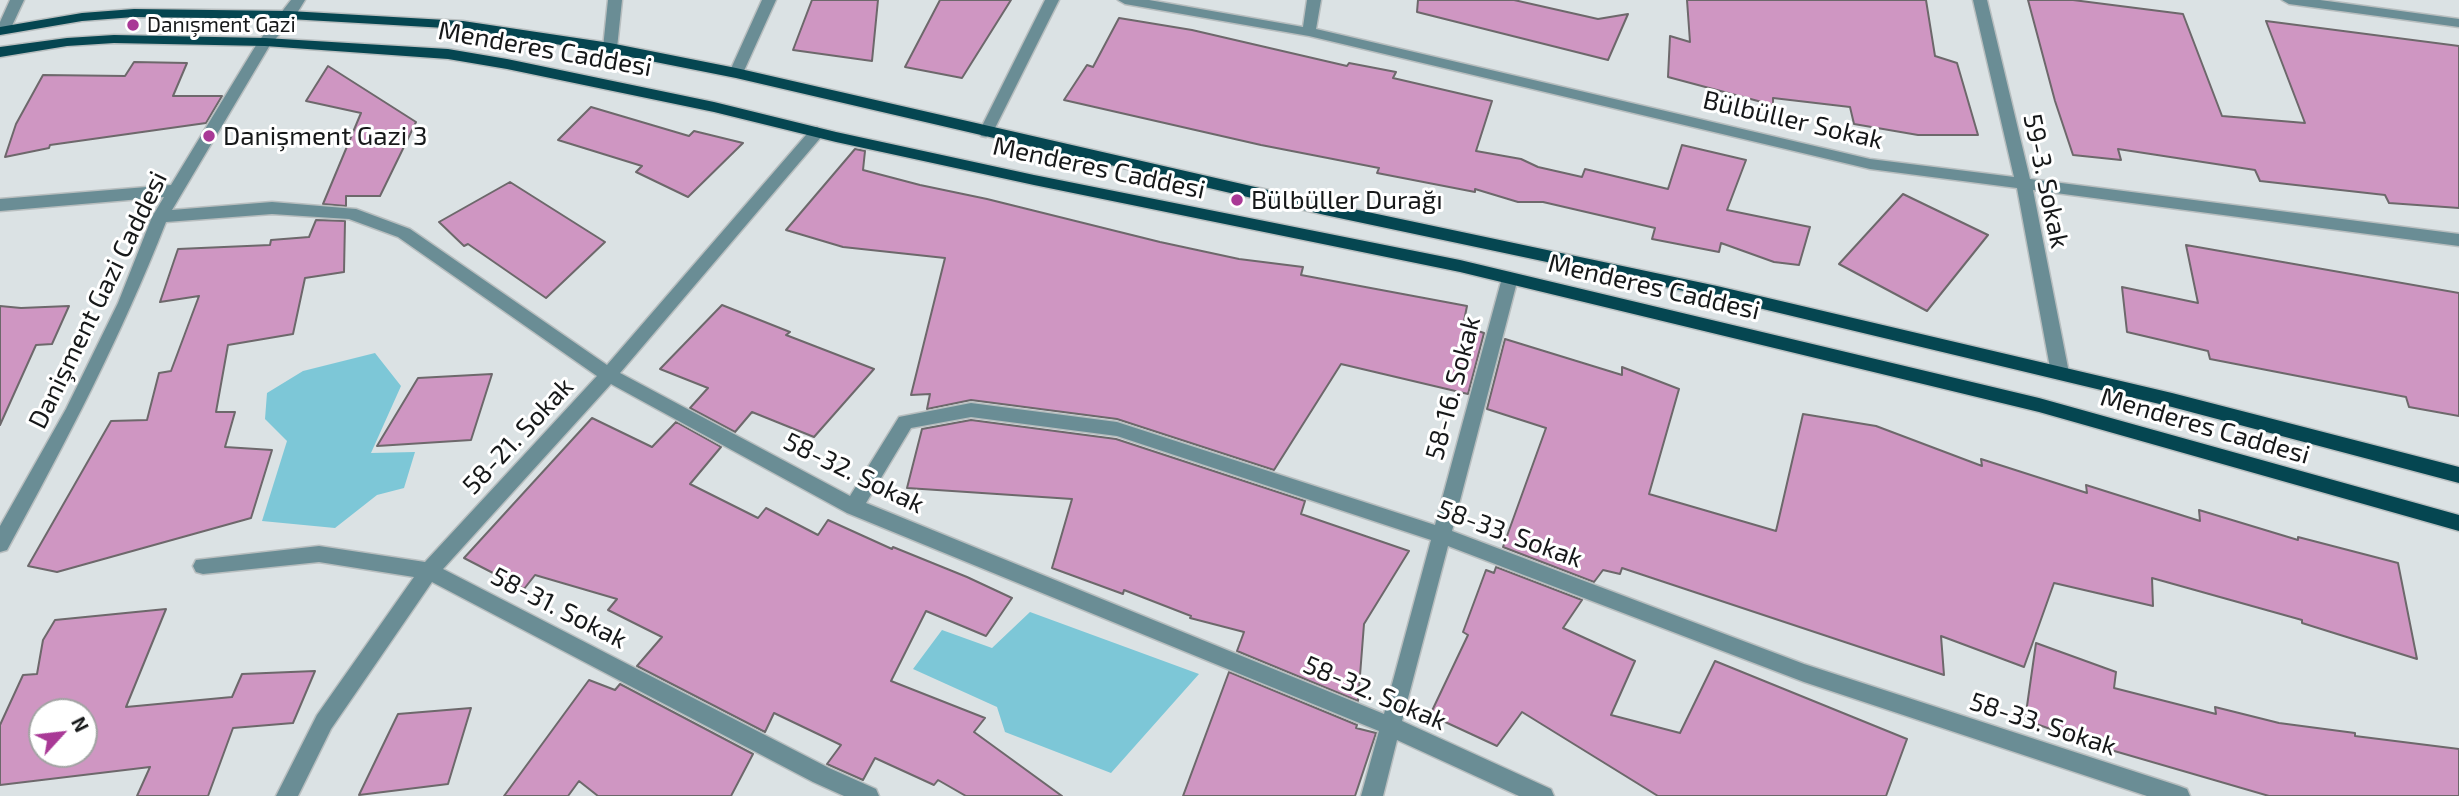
<!DOCTYPE html>
<html>
<head>
<meta charset="utf-8">
<style>
	body { margin:0 }
	#map { position:relative; width:2459px; height:796px; overflow:hidden; background:#dbe2e4; font-family:"Exo 2",sans-serif }
	canvas { display:block }
	.north { position:absolute; left:28px; top:698px; width:70px; height:70px; box-sizing:border-box; background:#fff; border:2px solid #a2a3a3; border-radius:50%; rotate:63deg; font-size:19px; font-weight:700; line-height:28px; text-align:center; color:#161819 }
	.north::after { content:''; display:block; margin:auto; width:24px; height:32px; background:#a93996; clip-path:polygon(50% 0,100% 100%,50% 72%,0 100%) }
</style>
</head>
<body>
<div id="map">
<canvas width="2459" height="796"></canvas>
<div class="north">N</div>
</div>
<script>
const ctx = document.querySelector('canvas').getContext('2d');
ctx.lineJoin = 'round';
function paint(path, color) { ctx.fillStyle = color; ctx.fill(path, 'evenodd'); }
function strokePath(path, color, width, dash) { ctx.strokeStyle = color; ctx.lineWidth = width; ctx.lineCap = dash ? 'butt' : 'round'; ctx.setLineDash(dash || []); ctx.stroke(path); }
function drawText(font, color, halo, rows, align = 'center') {
  ctx.font = font + ' "Exo 2",sans-serif'; ctx.lineWidth = 6; ctx.setLineDash([]); ctx.textBaseline = 'middle'; ctx.strokeStyle = halo; ctx.fillStyle = color; for (const [text, x, y, turn = 0] of rows) {
    ctx.save(); ctx.translate(x, y); ctx.rotate((+turn || 0) * Math.PI / 180); ctx.textAlign = isNaN(turn) ? turn : align; if (halo) ctx.strokeText(text, 0, 0); ctx.fillText(text, 0, 0); ctx.restore();
  }
}
paint(new Path2D(`
	M375,353l26,33 -30,67 44,-1 -11,36 -27,7 -42,33 -73,-7 25,-80 -22,-22 2,-26 36,-22z
	M1030,612l169,62 -88,99 -106,-41 -8,-25 -84,-38 29,-39 50,18z`), '#7dc7d7');
const building = new Path2D(`
	M812,0h66l-6,61 -79,-11z
	M940,0h71l-49,78 -57,-11z
	M1418,0h96l84,19 30,-5 -20,46 -191,-48z
	M1687,0h239l9,56 22,7 21,72h-60l-64,-11 -4,-17 -77,-9v7l-105,-28 2,-41 20,6z
	M2028,0h45l110,14 39,102 83,7 -39,-102 193,25v162l-70,-5 -4,-8 -125,-14 -5,-11 -137,-21 3,11 -48,-5 -18,-54z
	M1119,18l73,12 155,36 2,-3 47,9 -3,6 99,23 -16,50 45,8 17,8 44,10 3,-8 83,20 14,-44 64,15 -19,50 83,17 -11,38 -25,-3 -53,-19 -2,9 -67,-13 3,-11 -112,-26h-25l-43,-13v3l-98,-19 2,-5 -118,-23 -197,-45 23,-35 6,2z
	M134,62l53,1 -14,33h49l-16,27 -156,22 -1,3 -44,9 11,-33 27,-49 82,1z
	M328,66l88,56 -36,74h-34v10l-23,-2 38,-91 -55,-12z
	M591,107l98,29 5,-5 49,12 -55,54 -52,-25 6,-6 -84,-26z
	M855,149l10,2 -2,19 57,15 67,14 173,43 79,17 64,8 -2,8 166,31 -4,20 21,7 -16,61 -127,-30 -67,106 -157,-51 -146,-19 -44,9 3,-15 -19,1 34,-137 -102,-11 -57,-17z
	M510,182l95,60 -59,56 -78,-54 -4,2 -25,-24z
	M1903,194l85,41 -61,76 -88,-47z
	M316,220l29,1 -1,51 -39,6 -12,56 -65,11 -12,67h19l-10,35 47,3 -21,68 -194,54 -29,-6 83,-145 36,-1 12,-47 12,-2 28,-75 -39,6 18,-53 92,-4 1,-5 38,-3z
	M2186,245l273,48v123l-50,-9 -3,-10 -196,-38 -2,-8 -81,-19 -5,-45 76,16z
	M722,305l68,27 -4,3 88,34 -60,68 -62,-25 -17,20 -45,-24 18,-20 -48,-19z
	M0,306l21,2 48,-2 -17,38 -16,1 -36,80z
	M1505,339l117,36v-8l57,22 -30,105 127,37 27,-117 73,12 106,40 -1,-7 106,34 -1,-8 114,36 -1,-11 99,30v-3l100,26 19,96 -115,-36v-3l-150,-42 1,28 -99,-23 -30,84 -83,-31 3,39 -322,-107 -2,6 -17,-4 -9,12 -91,-35 43,-119 -59,-19z
	M492,374l-21,66 -94,6 41,-68z
	M592,418l60,29 24,-25 45,25 -31,37 68,34 8,-10 52,27 10,-15 64,29 1,-2 74,30 45,21 -26,38 -60,-25 -35,70 94,37 -11,14 88,64h-96l-28,-16 -4,5 -59,-27 -12,22 -36,-16 14,-19 -67,-32 -9,19 -128,-66 25,-29 -54,-27 9,-11 -82,-24 -11,14 -60,-31z
	M971,420l145,19 189,62 -4,13 108,37 -45,73 -6,77 -121,-50 7,-19 -54,-14 1,-2 -67,-26 -1,4 -71,-26 20,-69 -165,-11 15,-59z
	M1496,567l86,33 -19,28 72,33 -24,54 69,18 35,-72 192,78 -21,57h-228l-136,-84 -25,34 -67,-31 38,-80 -5,-3 23,-62 8,3z
	M166,609l-40,98 106,-10 10,-23 73,-3 -22,52 -60,5 -25,68h-71l13,-29 -150,18v-60l23,-50 14,-1 6,-34 12,-20zM42,712h42v42h-42z
	M2036,643l80,29 -2,16 102,26 -1,-7 64,16 76,10v3l104,13v47h-190l-165,-48 -79,-28z
	M1229,672l128,53 -1,3 20,5 -21,63h-172z
	M589,680l26,10 5,-6 133,70 -22,42h-133l-19,-15 -11,15h-64z
	M471,708l-23,76 -89,11 39,-81z`);
paint(building, '#cf96c2');
strokePath(building, '#6d686b', 2);
const street = new Path2D(`
	M10,0h14l-14,30 -7,4h-3v-12z
	M291,0h14l-11,18 -24,27 -98,165 100,-8 84,7 54,20 197,136 205,-237 5,-1 7,5 -2,4 -202,237 230,123 49,-79 72,-14 146,19 318,103 67,-247 8,-6 8,6 -66,253 352,133 375,122 8,3 3,7h-43l-343,-114 -356,-136 -46,175 149,68 3,7h-35l-122,-56 -14,56h-22l18,-65 -532,-218 -236,-129 -168,185 386,199 47,21 3,7h-35l-31,-14 -381,-200 -101,147 -33,67h-22l41,-81 97,-138 -95,-15 -116,12 -7,-2 -3,-6 3,-6 123,-14 106,16 172,-186 -199,-139 -49,-18 -77,-5 -106,8c-45,115 -100,220 -159,328l-7,2v-26l66,-117 52,-106 34,-86 12,-20 -164,14v-12l171,-14 87,-143zM971,417l146,19 314,104 -47,174 -518,-211 45,-75z
	M608,0h14l-5,48 -7,5 -7,-5z
	M762,0h14l-33,73 -2,3h-10l-2,-3z
	M1045,0h14l-66,132 -7,5 -5,-1 -2,-4z
	M1118,0h31l154,27 4,-27h14l-5,29 554,130 144,18 -41,-177h14l43,179 429,55v12l-426,-56 36,183 -3,5h-12l-3,-5 -34,-185 -147,-19 -561,-133 -184,-32z
	M2282,0h38l139,19v8l-170,-23z`);
const primary = new Path2D(`
	M134,9l155,2 174,10 147,22 126,25 589,135 392,83 455,107 287,74v16l-287,-76 -455,-109 -392,-83 -589,-137 -126,-25 -147,-24 -174,-10 -155,-2 -52,4 -82,14v-8l82,-14z
	M114,35l151,3 183,11 59,10 207,43 122,30 198,43 426,85 579,138 420,117v16l-420,-119 -579,-140 -426,-87 -198,-43 -122,-30 -207,-43 -59,-10 -183,-13 -151,-3 -47,3 -67,11v-10l67,-9z`);
strokePath(street, '#b8bebf', 3);
strokePath(primary, '#b8bebf', 3);
paint(street, '#6a8d95');
paint(primary, '#054651');
for (const [x, y, r, color] of [
	[133,25,7,"#a93996"],
	[209,136,7,"#a93996"],
	[1237,200,7,"#a93996"]
]) { const dot = new Path2D(); dot.arc(x, y, r, 0, 2 * Math.PI); ctx.fillStyle = color; ctx.fill(dot); strokePath(dot, '#fff', 2.5); }
drawText('21px', '#161819', '#fff', [
	["Danışment Gazi",147,25]
], 'left');
drawText('26px', '#161819', '#fff', [
	["Menderes Caddesi",545,49,10],
	["Bülbüller Sokak",1793,120,13],
	["Menderes Caddesi",1099,168,12],
	["59-3. Sokak",2046,181,78],
	["Menderes Caddesi",1654,287,13],
	["Danişment Gazi Caddesi",98,300,-64],
	["58-16. Sokak",1453,388,-75],
	["Menderes Caddesi",2205,426,16],
	["58-21. Sokak",518,436,-47],
	["58-32. Sokak",854,473,26],
	["58-33. Sokak",1510,534,20],
	["58-31. Sokak",559,608,27],
	["58-32. Sokak",1375,693,23],
	["58-33. Sokak",2043,724,18]
]);
drawText('26px', '#161819', '#fff', [
	["Danişment Gazi 3",223,136],
	["Bülbüller Durağı",1251,200]
], 'left');
</script>
</body>
</html>
